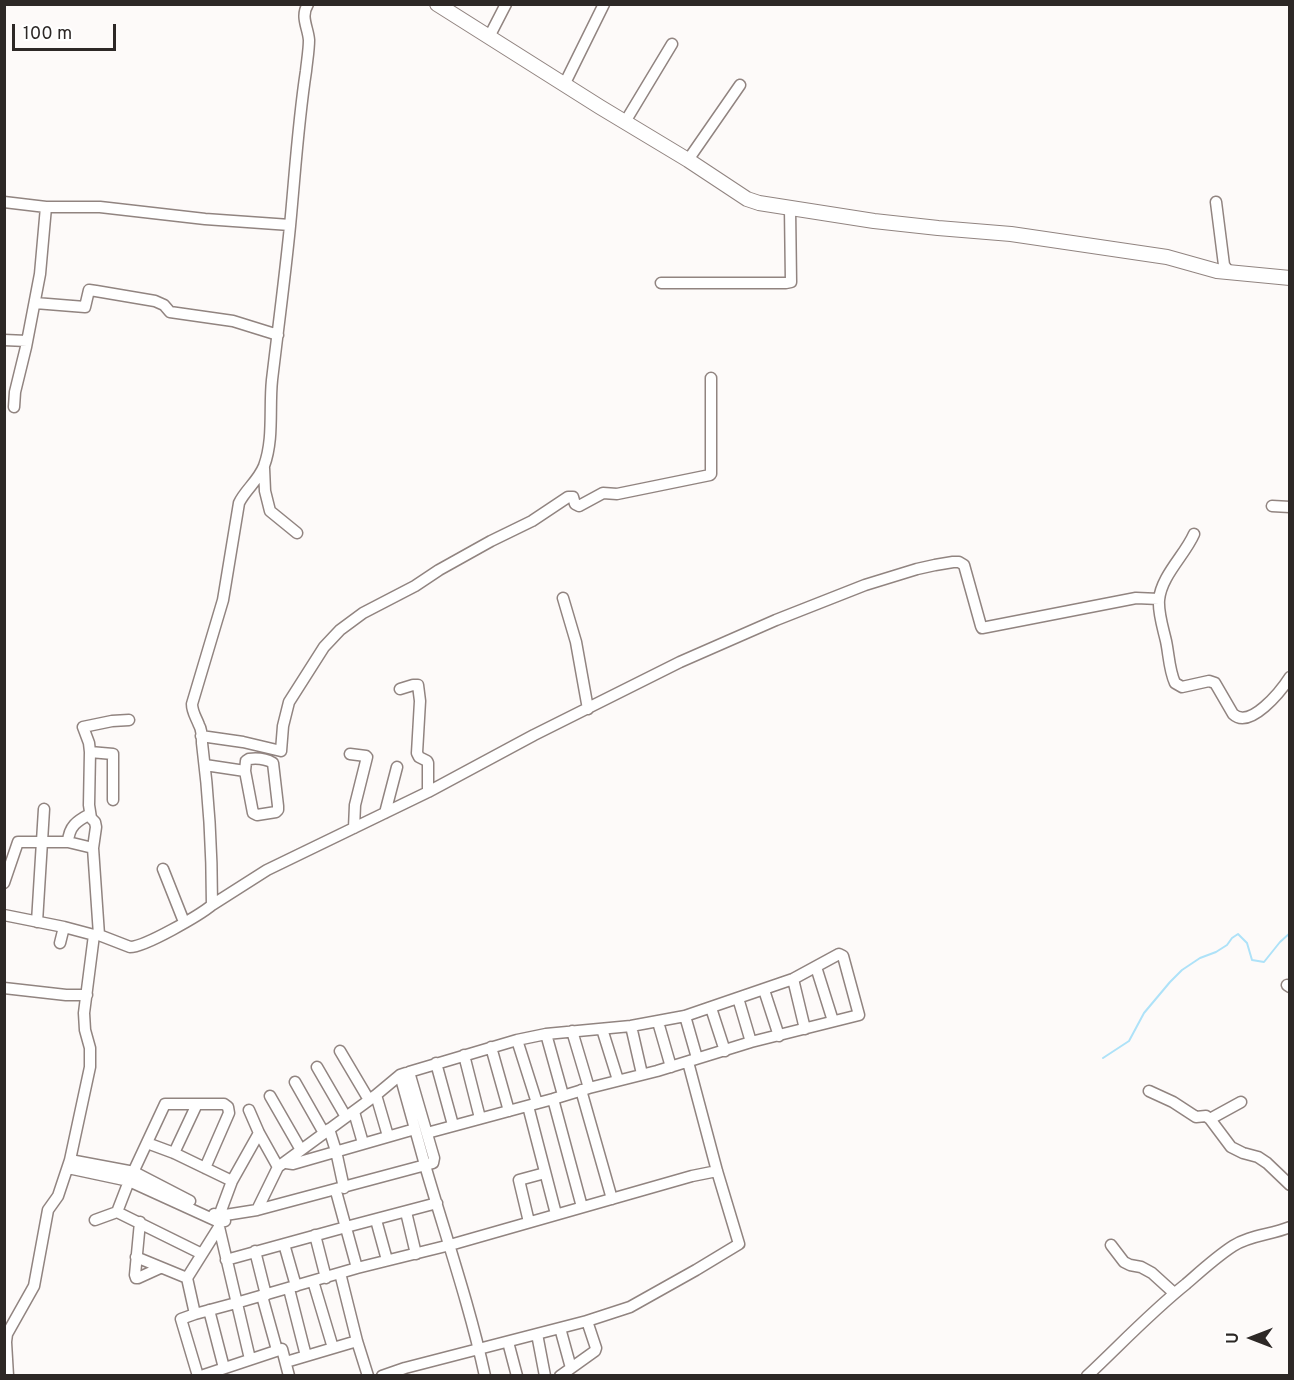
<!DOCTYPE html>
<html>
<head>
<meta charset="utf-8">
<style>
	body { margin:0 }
	#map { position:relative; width:1294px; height:1380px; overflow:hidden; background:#fdfaf9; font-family:Overpass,sans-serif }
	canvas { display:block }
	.frame { position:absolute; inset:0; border:6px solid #2d2826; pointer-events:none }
	.north { position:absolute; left:1222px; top:1308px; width:60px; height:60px; -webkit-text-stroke:4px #fff; paint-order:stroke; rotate:270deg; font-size:16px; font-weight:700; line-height:24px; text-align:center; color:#2d2826 }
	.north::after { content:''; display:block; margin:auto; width:21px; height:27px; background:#2d2826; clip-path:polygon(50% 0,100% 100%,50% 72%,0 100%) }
	.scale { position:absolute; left:12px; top:24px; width:104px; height:27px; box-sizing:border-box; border:3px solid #2d2826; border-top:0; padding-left:8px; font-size:18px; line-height:21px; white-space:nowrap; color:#2d2826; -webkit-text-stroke:4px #fff; paint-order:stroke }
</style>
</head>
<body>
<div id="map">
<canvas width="1294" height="1380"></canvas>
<div class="frame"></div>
<div class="north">U</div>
<div class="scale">100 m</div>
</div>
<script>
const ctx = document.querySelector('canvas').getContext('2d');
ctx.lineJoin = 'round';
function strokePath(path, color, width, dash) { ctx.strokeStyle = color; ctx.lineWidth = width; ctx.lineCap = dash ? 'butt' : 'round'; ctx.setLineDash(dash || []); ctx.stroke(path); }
strokePath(new Path2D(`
	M1103,1058l26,-17 15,-28 26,-31 12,-12 18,-12 16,-6 11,-7 5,-7 6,-4 9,9 5,17 12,2 16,-20 10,-9`), '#aee2f8', 2);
const minor = new Path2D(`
	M489,37l17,-33
	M564,85l40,-81
	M625,122l47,-78
	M688,160l52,-75
	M4,202l42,5h54l105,12 85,6
	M1216,202l8,63 5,7
	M661,283h125l5,-1 -1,-74
	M35,303l50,4 4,-17 7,1 59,10 9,4 6,7 63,9 45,14
	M4,340l23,1
	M14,407l1,-15 11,-45 14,-73 6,-67
	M264,468l1,23 5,20 27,22
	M1272,506l18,1
	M1194,534c-9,21 -33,42 -35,66 -1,13 4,28 7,41 3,14 3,29 9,42l7,4 27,-6 6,2 18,31c17,16 48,-23 57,-37
	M563,598l13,44 12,67
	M400,689l13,-4h5l2,16 -3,52 2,4 8,4 1,2v29
	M201,736l42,6 38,9 2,-25 6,-24 35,-55 16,-17 23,-17 52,-27 24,-16 52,-29 41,-20 36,-24h5l2,7 4,2 24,-13 14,1 93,-19 1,-1v-96
	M90,752l23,2v46
	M350,754l16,2 1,1 -12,48 -1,23
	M205,765l40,6 8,42 4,2 19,-3 2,-2v-4l-5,-43c-7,-4 -16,-5 -24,-4l-3,2 -1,10
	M385,813l12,-46
	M68,842c1,-16 9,-21 22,-28
	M93,848l3,-21 -1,-5 -4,-4 -2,-13 1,-53 -1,-9 -6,-16 29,-6 17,-1
	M163,869l21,53
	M4,883l14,-41h50l25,6 6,87
	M212,905l55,-35 161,-78 106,-57 146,-73 96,-42 89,-35 52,-16 18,-4 18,-3h6l5,3 17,61 1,2 154,-30 23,1
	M4,915l60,12 30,8
	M37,922l7,-113
	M60,943l4,-16
	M816,967l17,54
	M793,979l12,50
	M1287,985l3,2
	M4,988l62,7h21
	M764,990l15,46
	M738,998l13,44
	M711,1008l14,43
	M685,1016l12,42
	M658,1022l13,45
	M631,1026l11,48
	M602,1029l16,51
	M572,1031l17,57
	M546,1034l17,61
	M517,1040l20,63
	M491,1047l18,64
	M340,1051l29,49
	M464,1055l16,63
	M436,1063l17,62
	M317,1067l29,50
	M400,1075c9,33 18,65 27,97 20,68 43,135 58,204
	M295,1082l29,51
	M581,1090l31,109
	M1149,1091l24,11 23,15 10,-1 4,3 21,28 12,6 15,4 9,6 23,22
	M376,1095l12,41
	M270,1096l31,54
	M553,1099l29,108
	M528,1106l28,108
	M249,1110l10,23 19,34
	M354,1112l9,31
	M1210,1119l31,-17
	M329,1129l7,22 8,37
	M147,1143l27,10 58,28
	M174,1153l23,-49
	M70,1160l64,12 56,29
	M286,1163l7,1 122,-35
	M68,1168l61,13 90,41 6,-1
	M337,1195l20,73
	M257,1210l21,-43 98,-72 24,-20 6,-2
	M117,1212l12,-31 36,-77h59l4,3 1,6 -24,55
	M406,1212l10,42
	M214,1214l5,2 13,-35 27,-48
	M95,1220l22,-8 85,42
	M376,1220l11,40
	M140,1222l-5,53 1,3h2l22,-10
	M529,1222l-10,-42 26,-7
	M219,1227l31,132
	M315,1235l11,43
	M284,1244l12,42
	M1111,1245l13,17 6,3 11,2 11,6 22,20
	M255,1251l11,44
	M136,1257l51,21
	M226,1260l120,-33 91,-24
	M340,1273l17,68 11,35
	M313,1281l20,67
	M289,1289l17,67
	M262,1296l15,54
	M209,1310l15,58
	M195,1314l41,-11 121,-35 93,-23 242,-69 25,-5
	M560,1328l11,40
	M537,1334l8,42
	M508,1342l9,34
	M286,1362l71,-21
	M204,1375l78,-26 7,27
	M8,1376l-2,-34 1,-8 27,-48 14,-76 10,-14 12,-36 20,-93v-19l-5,-18 -1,-17 10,-78h5l31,12c15,0 70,-32 82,-42 0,-54 -3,-108 -10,-162 0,-6 0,-13 -3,-18 -3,-8 -7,-13 -7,-21l31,-104 16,-97c6,-13 19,-22 25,-37 10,-27 5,-58 8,-86 6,-51 13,-103 18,-154 5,-52 8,-103 16,-155 1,-10 3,-21 3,-31 -1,-13 -9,-23 -1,-36
	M198,1376l-17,-57 14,-5 -8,-36 32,-51v-11l38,-6 176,-47 1,-5 -25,-86 108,-32 29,-6 85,-8 54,-10 108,-37 46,-25 4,2 16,59 -108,27 -94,29 -68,17 -36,11 -126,34
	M382,1376l23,-8 182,-47 43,-14 66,-37 43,-26 -22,-73 -29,-109
	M560,1376l35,-25 1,-3 -9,-27
	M1087,1376c33,-31 64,-64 99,-92 15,-13 30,-27 47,-38 17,-11 38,-11 57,-19`);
const major = new Path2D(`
	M437,4l163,103 88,53 59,39 12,4 115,18 64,7 73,6 68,10 88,13 50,14 73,7`);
strokePath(minor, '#918480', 13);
strokePath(major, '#918480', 16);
strokePath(minor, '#fff', 10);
strokePath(major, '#fff', 14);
</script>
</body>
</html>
